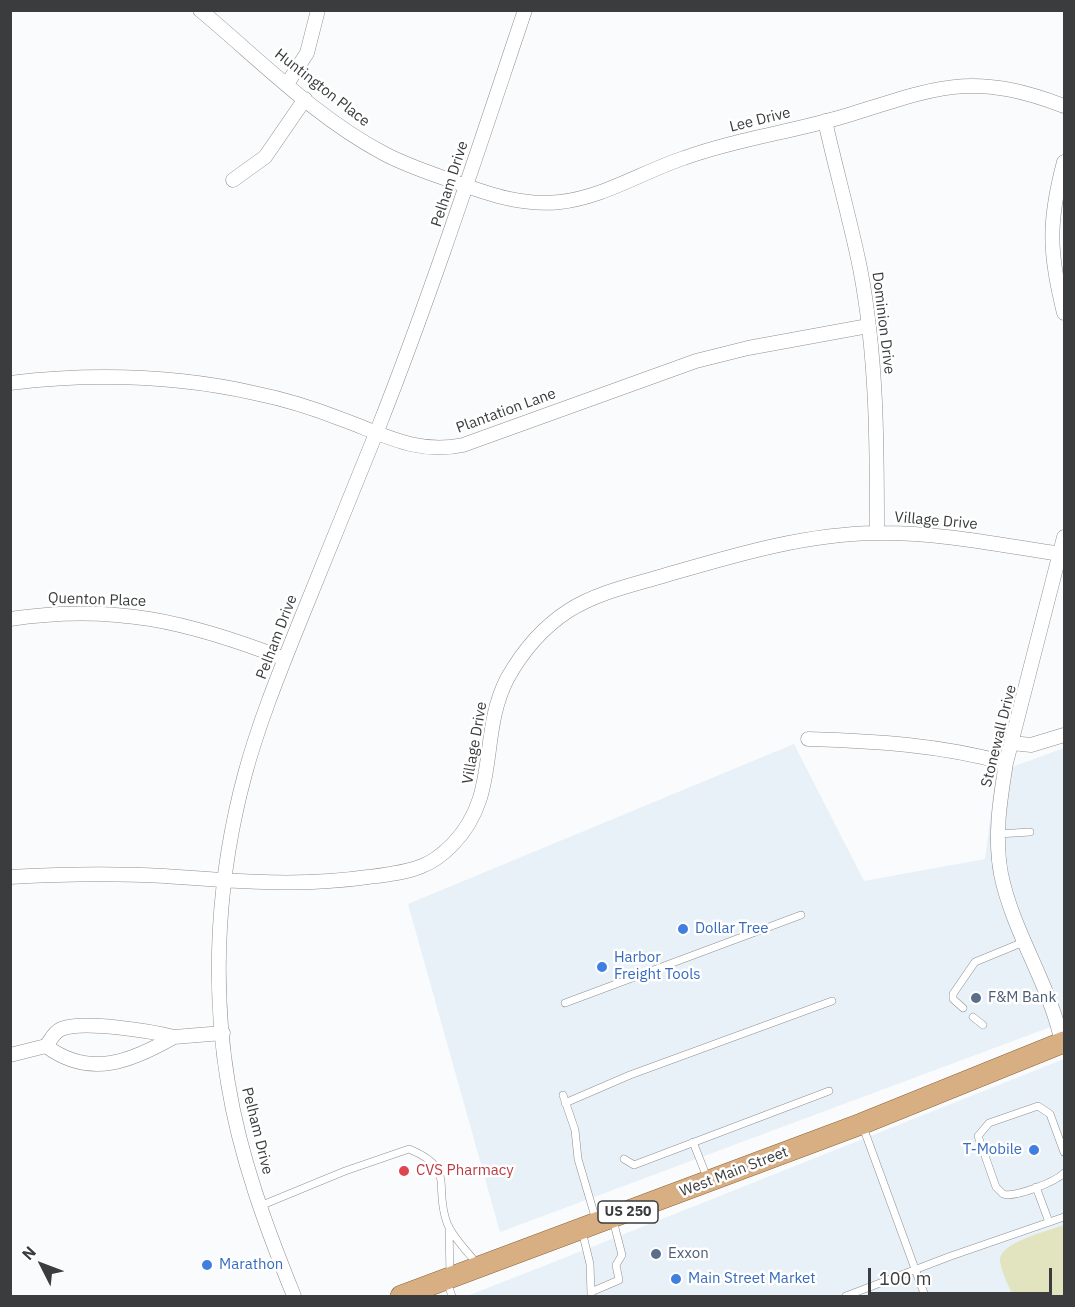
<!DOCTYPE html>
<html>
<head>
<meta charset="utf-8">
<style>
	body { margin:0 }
	#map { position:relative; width:1075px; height:1307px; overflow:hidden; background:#f9fbfd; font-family:"IBM Plex Sans",sans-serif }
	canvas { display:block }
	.frame { position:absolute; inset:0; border:12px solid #3b3c3d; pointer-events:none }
	.north { position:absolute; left:12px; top:1235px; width:60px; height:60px; -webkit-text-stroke:4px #fff; paint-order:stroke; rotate:312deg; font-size:16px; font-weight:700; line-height:24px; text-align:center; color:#3b3c3d }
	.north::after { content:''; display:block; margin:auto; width:21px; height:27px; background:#3b3c3d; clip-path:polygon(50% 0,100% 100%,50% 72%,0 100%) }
	.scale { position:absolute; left:868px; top:1268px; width:184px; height:27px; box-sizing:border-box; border:3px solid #3b3c3d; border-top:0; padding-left:8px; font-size:18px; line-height:21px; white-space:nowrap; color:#3b3c3d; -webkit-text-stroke:4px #fff; paint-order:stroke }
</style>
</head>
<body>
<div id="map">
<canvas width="1075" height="1307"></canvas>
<div class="frame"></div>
<div class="north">N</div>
<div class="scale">100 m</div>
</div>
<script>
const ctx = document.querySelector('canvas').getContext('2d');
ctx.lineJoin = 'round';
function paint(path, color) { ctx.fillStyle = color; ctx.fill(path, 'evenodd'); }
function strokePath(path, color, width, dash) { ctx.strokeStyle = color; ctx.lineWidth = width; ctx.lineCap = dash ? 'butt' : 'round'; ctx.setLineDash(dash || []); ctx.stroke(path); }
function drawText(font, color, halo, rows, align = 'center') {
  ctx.font = font + ' "IBM Plex Sans",sans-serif'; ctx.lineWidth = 5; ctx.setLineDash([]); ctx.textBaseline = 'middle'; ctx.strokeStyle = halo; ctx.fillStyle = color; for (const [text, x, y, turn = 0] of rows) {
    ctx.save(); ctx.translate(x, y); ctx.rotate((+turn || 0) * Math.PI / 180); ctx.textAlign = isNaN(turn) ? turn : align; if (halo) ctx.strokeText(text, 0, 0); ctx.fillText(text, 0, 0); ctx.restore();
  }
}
paint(new Path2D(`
	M794,744l70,137 121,-22 11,-86 68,-25v274l-564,210 -92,-328z
	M1064,1059v237h-597l87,-34z`), '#e8f0f8');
paint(new Path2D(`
	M1064,1225v71h-51c-4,-10 -12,-24 -13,-36 -1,-17 50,-30 64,-35z`), '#e2e4bf');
const lane = new Path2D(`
	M998,834l32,-2
	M565,1003l236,-88
	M963,1008l-10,-9v-5l22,-32 51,-21
	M973,1017l10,8
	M563,1095l12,35 3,29 18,61
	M565,1103l65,-28 202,-74
	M863,1127l62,169
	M693,1142l15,38
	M1064,1152l-14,-38 -12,-8 -49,17 -11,13 18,51 7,7c12,4 52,-12 61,-21
	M624,1159l10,6 195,-74
	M1036,1187l13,35
	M260,1206l85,-35 64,-22c48,20 24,36 38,74 6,15 21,29 31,42
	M449,1227l1,48
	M582,1231l8,33 1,30
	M447,1282l5,14
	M591,1292l28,-12 -3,-15 6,-10 -9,-35
	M846,1296l105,-40 113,-39`);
const street = new Path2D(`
	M200,10c59,49 115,107 183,143 24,13 50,21 75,30 33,12 66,23 102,19 44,-5 82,-30 124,-44 52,-19 108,-26 161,-42 91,-28 125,-46 219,-10
	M287,84l20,-31 11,-43
	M825,121c11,49 25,98 35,147 17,88 17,176 17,265
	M1064,162c-16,60 -15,91 0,151
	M233,180l32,-23 40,-58
	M10,383c83,-10 163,-8 244,10 30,6 59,15 87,26 42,15 76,36 122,26l233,-84 52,-13 120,-22
	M10,619c103,-16 180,3 275,40
	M808,739c68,2 133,6 198,24
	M1012,743l19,2 33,-10
	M10,877c52,-3 103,-4 155,-1 68,5 134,11 203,1 17,-2 37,-4 54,-11 11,-4 22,-13 30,-21 49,-50 26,-109 55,-166 15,-27 35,-51 61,-68 30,-19 65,-26 98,-36 69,-20 138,-41 211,-42 61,-1 123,12 184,21
	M174,1037l49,-4
	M1062,1043c-12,-59 -49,-110 -61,-169 -7,-37 -1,-74 5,-111l58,-226
	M10,1055l36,-9c5,-6 7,-13 15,-17 22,-9 90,2 113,8 -42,24 -84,42 -128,9
	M294,1296c-28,-69 -54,-139 -66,-213 -17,-102 -10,-209 17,-309 14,-52 35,-103 55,-153 26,-65 53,-130 79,-195 54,-137 99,-276 146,-416`);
const primary = new Path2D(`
	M401,1296l460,-172 203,-82`);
strokePath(lane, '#8f9092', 8);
strokePath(street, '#8f9092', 15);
strokePath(primary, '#906435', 22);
strokePath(lane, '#fff', 7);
strokePath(street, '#fff', 14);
strokePath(primary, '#d8af83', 21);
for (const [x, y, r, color] of [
	[683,929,6,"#3f7fe0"],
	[602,967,6,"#3f7fe0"],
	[976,998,6,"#5c6f8a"],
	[1034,1150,6,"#3f7fe0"],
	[404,1171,6,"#e0444e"],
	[656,1254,6,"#5c6f8a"],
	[207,1265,6,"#3f7fe0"],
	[676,1279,6,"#3f7fe0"]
]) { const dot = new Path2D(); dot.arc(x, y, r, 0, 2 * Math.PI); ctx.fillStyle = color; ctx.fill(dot); strokePath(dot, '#fff', 2); }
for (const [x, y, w] of [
	[628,1212,60]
]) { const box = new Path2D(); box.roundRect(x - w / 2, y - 11, w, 22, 4.5); ctx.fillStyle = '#fff'; ctx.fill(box); strokePath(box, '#3b3c3d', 1.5); }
drawText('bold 14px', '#3b3c3d', null, [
	["US 250",628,1212]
]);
drawText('15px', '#3b3c3d', '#fff', [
	["Huntington Place",322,88,38],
	["Lee Drive",760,120,-14],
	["Pelham Drive",450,184,-72],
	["Dominion Drive",883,323,83],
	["Plantation Lane",506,411,-20],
	["Village Drive",936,521,5],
	["Quenton Place",97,600,2],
	["Pelham Drive",277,637,-69],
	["Stonewall Drive",999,736,-76],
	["Village Drive",475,743,-80],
	["Pelham Drive",257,1131,76],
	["West Main Street",734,1172,-21]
]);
drawText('15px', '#366cbe', '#fff', [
	["Dollar Tree",695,929],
	["Harbor",614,958],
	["Freight Tools",614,975],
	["T-Mobile",1022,1150,"right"],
	["Marathon",219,1265],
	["Main Street Market",688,1279]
], 'left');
drawText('15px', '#4e5e75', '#fff', [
	["F&M Bank",988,998],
	["Exxon",668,1254]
], 'left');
drawText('15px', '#be3a42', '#fff', [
	["CVS Pharmacy",416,1171]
], 'left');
</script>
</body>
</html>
